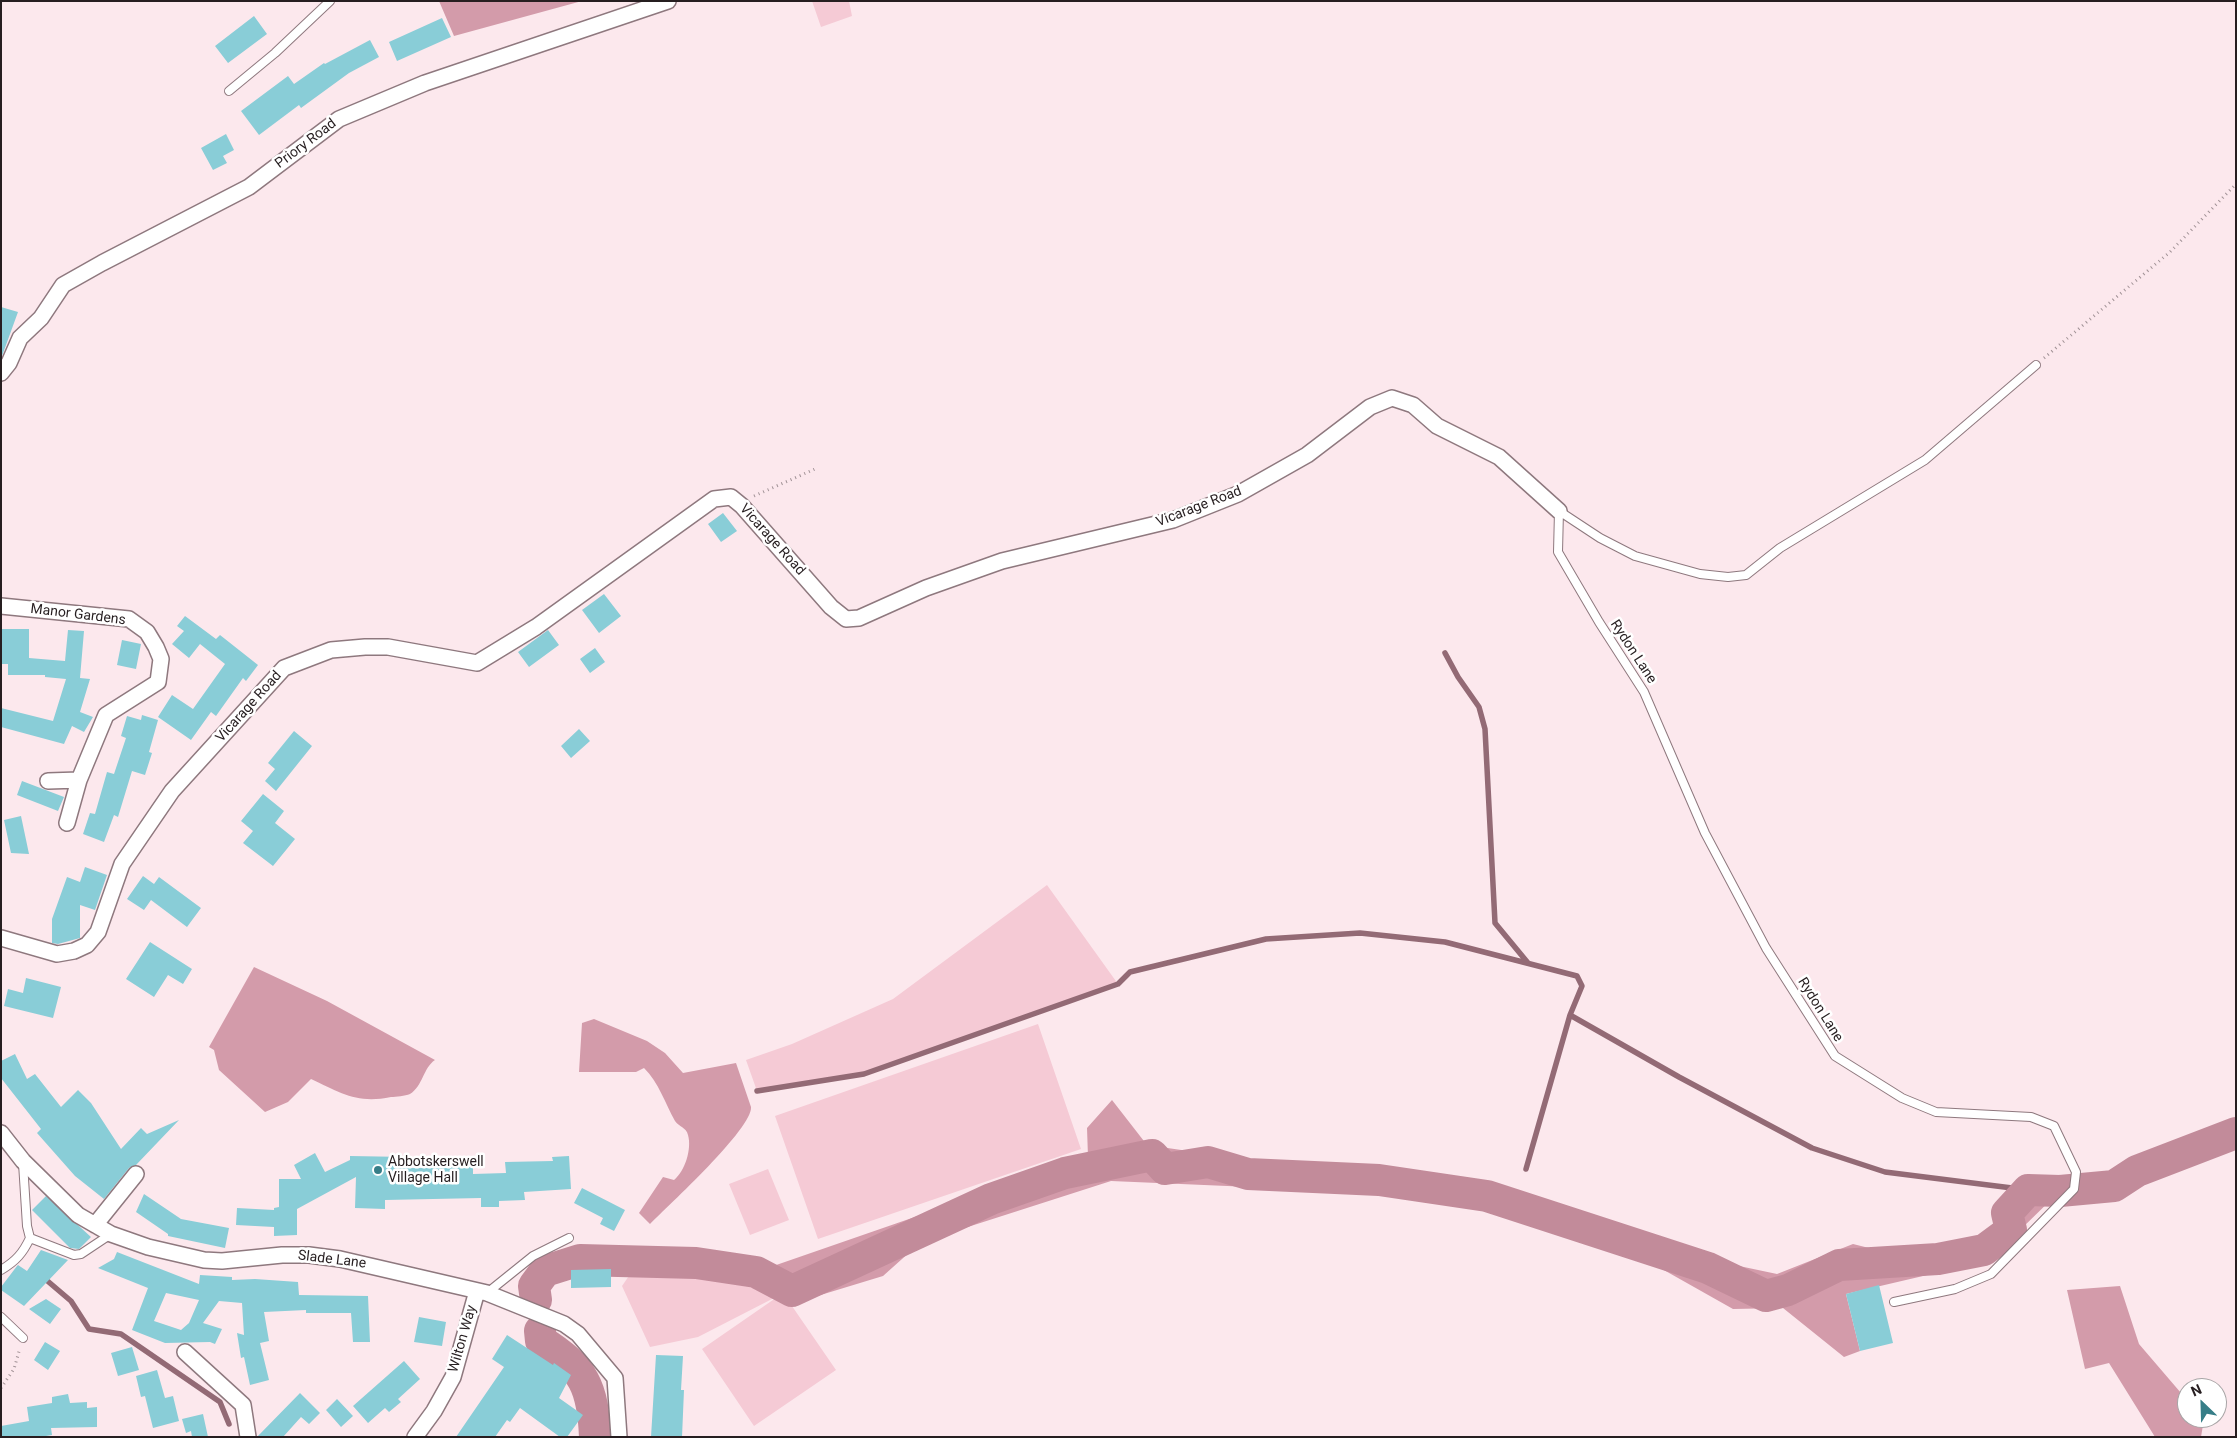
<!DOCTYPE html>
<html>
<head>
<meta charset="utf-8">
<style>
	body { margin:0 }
	#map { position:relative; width:2237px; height:1438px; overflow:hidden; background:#fce8ed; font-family:Roboto,sans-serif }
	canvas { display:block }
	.frame { position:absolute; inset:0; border:2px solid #261e20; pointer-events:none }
	.north { position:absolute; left:2177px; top:1378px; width:50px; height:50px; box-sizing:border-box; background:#fff; border:1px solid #a8a5a6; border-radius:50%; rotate:336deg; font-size:14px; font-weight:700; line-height:20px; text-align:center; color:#261e20 }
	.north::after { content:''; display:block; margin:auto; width:18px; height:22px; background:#377e88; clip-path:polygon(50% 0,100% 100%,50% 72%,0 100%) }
</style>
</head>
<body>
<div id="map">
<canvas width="2237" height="1438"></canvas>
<div class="frame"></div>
<div class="north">N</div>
</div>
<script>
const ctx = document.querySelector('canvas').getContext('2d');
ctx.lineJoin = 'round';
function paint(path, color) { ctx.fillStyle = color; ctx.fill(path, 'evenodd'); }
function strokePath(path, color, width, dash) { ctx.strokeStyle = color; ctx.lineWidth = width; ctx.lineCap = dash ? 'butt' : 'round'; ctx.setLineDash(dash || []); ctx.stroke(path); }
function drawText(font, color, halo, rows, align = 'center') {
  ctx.font = font + ' Roboto,sans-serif'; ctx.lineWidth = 5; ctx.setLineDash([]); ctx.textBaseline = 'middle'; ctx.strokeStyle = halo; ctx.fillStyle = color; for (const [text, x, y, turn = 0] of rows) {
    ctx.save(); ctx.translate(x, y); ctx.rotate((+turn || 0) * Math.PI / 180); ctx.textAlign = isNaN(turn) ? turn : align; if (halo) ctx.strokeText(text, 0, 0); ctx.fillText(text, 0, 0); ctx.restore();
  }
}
paint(new Path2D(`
	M812,1h37l3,15 -31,11z
	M1047,885l71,99 -254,90 -107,17 -11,-31 46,-16 101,-45z
	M1038,1024l43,125 -263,90 -43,-123z
	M768,1169l21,51 -39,15 -21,-51z
	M641,1263h55l60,9 18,26 -76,39 -48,10 -28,-61 11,-16z
	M783,1293l53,77 -82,56 -52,-77z`), '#f5cad5');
paint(new Path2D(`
	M439,1h143l-128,35z
	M254,967l73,34 108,59c-12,8 -12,26 -25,34 -5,2 -14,3 -19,3 -34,7 -50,-4 -80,-18l-23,23 -23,10 -46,-42 -5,-20 -5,-3z
	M594,1019l53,22 18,12 18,20 53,-10 15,44c2,21 -83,99 -101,117l-11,-11 24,-36 11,3c11,-9 18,-31 14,-45 -2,-8 -9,-8 -13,-14 -10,-18 -16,-38 -31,-53l-8,4h-57l3,-49z
	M1112,1100l35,45 171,25 122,6 80,16 71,29 115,38 71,15 76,-30 40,10 118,-24 -4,-17 21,-23 32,1 -43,42 -34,29 -137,32 14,57 -16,6 -61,-49 -50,1 -94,-53 -179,-60 -349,-15 -190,61 -38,34 -92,28 -17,-6 -18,-26 332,-115 -1,-29z
	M2120,1286l19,58 48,56v18l17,1 -3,18h-46l-46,-74 -24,6 -18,-79z`), '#d39baa');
strokePath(new Path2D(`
	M1445,653l13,24 21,30 6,22 10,194 33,40
	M757,1091l107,-17 254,-90 12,-12 136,-33 94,-6 85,9 132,34 5,10 -12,29 109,62 133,71 73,24 143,18
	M1526,1169l44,-154
	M44,1278l27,23 18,28 32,5 99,68 9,22`), '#936a75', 5.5);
strokePath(new Path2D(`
	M536,1300l-2,-14 11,-15 35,-11 116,3 60,9 36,19 199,-92 74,-26 87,-18 13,14 43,-7 40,12 131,6 108,16 221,72 58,28 22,-6 51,-25 99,-6 46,-9 27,-20 -4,-17 21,-23 32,1 54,-5 23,-15 99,-38
	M540,1331l1,10c43,27 52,46 54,96`), '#c28b9a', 32);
paint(new Path2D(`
	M254,16l13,18 -39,29 -13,-17z
	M442,18l9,19 -54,24 -8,-19z
	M370,40l9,17 -30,16 -48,35 -2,-3 -40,30 -18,-24 47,-35 6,8 30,-21 1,1z
	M226,134l8,16 -11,6 4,7 -14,7 -12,-22z
	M1,307l17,5 -16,44 -1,-1z
	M723,513l14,18 -16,11 -13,-18z
	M604,594l17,22 -22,17 -17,-23z
	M185,616l31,23 4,-4 38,30 -12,16 -3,-3 -27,38 -5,-4 -20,28 -33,-23 14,-22 21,14 32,-45 -25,-20 -11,14 -17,-14 12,-13 -7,-5z
	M1,629h28v29l36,3 3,-31 16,1 -4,47 10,1 -10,33 13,5 -9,15 -12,-6 -8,18 -63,-17v-19l52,13 13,-42 -21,-2v-2h-37v-11h-7z
	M548,630l11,15 -30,22 -11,-15z
	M122,640l19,4 -5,25 -19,-4z
	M595,648l10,14 -15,11 -10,-14z
	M142,715l16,5 -9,32 3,1 -7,22 -13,-4 -14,46 -4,-2 -10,27 -21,-8 7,-21 5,1 12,-42 7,2 12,-36 -5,-2 6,-20 14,4z
	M579,729l11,12 -19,17 -10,-12z
	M294,731l18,15 -36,45 -11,-10 10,-12 -7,-6z
	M22,781l42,16 -6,14 -41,-16z
	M263,794l21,17 -9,12 20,16 -22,27 -30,-23 10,-12 -12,-10z
	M21,816l8,38 -18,-1 -7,-33z
	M85,867l22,8 -12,35 -15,-5v33l-22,6 -6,-1v-24l15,-42 13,5z
	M143,876l11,8 5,-7 42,31 -14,19 -36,-27 -7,10 -17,-11z
	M150,942l42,27 -9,15 -15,-9 -14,22 -28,-18z
	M26,978l35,9 -8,31 -49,-12 4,-17 15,4z
	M15,1054l12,25 8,-5 26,33 17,-17 13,13 30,46 20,-21 6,6 32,-14 -43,45 -7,3 -25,31 -29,-23 -38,-43 4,-4 -40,-51v-17z
	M315,1153l10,19 25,-12v-4l57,1v11h36v-5h30v11l33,-1 -1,-11 48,-1 -1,-4 17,-1 2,33 -47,3 1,8 -26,1v6h-18v-9l-96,2v9l-30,-1 1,-31 -59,32v26l-23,1v-9l-38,-2 1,-17 37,2v-2l5,-1v-28h22l-7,-14z
	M582,1188l43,22 -11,21 -14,-7 3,-6 -29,-15z
	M144,1194l37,25 48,9 -4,20 -57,-12v-2l-32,-22z
	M46,1196l45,41 -12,12 -9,-1 -38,-38z
	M41,1250l27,10 -44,46 -23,-16v-3l16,-21 1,-1 9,6z
	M117,1252l82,32 1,-9 32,2v3l23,-1 43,3 1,13 69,1 2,46h-17l-2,-29h-45v-3l-42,2 5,29 -9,2 9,37 -19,5 -6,-28 -3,1 -4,-25 7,2 -2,-32 -23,-2 -16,22 19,6 -7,15 -5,-2 -45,1 -33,-13 16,-42 -50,-20 16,-9zM166,1293l33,7 -10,23 -8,7 -27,-9z
	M611,1269v18l-40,1v-18z
	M1879,1285l14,58 -33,8 -14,-57z
	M46,1299l15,10 -11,15 -21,-15z
	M419,1317l27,5 -4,24 -28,-4z
	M507,1335l46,30 1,-2 17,12 -12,23 24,17 -16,22h-7l-40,-29 -10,14 -3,-2 -12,17h-39l48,-70 -12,-8z
	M45,1342l15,9 -12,19 -14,-10z
	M132,1347l7,23 -21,6 -7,-23z
	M656,1355l27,1 -2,34h3l-2,47h-31z
	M404,1361l16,18 -22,20 3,3 -12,10 -4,-4 -17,15 -15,-17z
	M157,1370l8,28 8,-2 6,25 -26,7 -8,-32 -4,1 -5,-21z
	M300,1393l20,20 -11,11 -8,-7 -18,20h-26z
	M68,1394l2,9 17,-1v6l10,-1v20l-46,1 1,7 -12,2h-39v-11l28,-5 -2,-14 25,-4v-6z
	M337,1399l16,17 -12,11 -15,-17z
	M203,1414l5,23h-16l-1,-6 -5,2 -4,-14z`), '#89cdd7');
const service = new Path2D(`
	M229,91l46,-38 55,-52
	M1559,511l-1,41 41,70 45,70 61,141 61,115 69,108 67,42 34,14 95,5 23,9 22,46 -2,17 -83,85 -36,15 -61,13
	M1559,511l41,27 35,18 65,18 28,3 18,-2 34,-27 145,-88 111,-95
	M30,1238l44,17 7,-1 30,-20
	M1,1270c15,-9 22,-17 29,-32l-3,-12 -4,-63
	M487,1293l46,-37 36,-18
	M1,1317l22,21`);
const minor = new Path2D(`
	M1,373l8,-10 11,-25 21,-20 22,-33 39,-22 147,-76 90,-68 86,-36 243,-82
	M1,606l128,13 18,13 9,15 5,12 -3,23 -52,33 -27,65 -12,43
	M48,781l31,-1
	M1,938l56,16 17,-3 13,-6 11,-13 24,-68 50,-73 112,-123 47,-18 34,-3h23l89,16 59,-36 178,-128 17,-2 11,9 89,101 15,12 13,-1 67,-30 76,-27 171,-41 65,-26 69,-39 63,-48 22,-9 21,7 24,21 62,31 60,54
	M1,1133l22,28 55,54 33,19 37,13 56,13 18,1 60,-6h27l31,4 147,34 77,31 14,10 37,44 4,59
	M95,1225l41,-51
	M185,1352l58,53 5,32
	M415,1437l19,-26 19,-34 24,-86`);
strokePath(service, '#8e787e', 10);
strokePath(minor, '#8e787e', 18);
strokePath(new Path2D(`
	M2044,358l126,-106 66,-68
	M754,496l61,-27
	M1,1388l13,-19 6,-21`), '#a19296', 3, [1, 4]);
strokePath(service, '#fff', 8);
strokePath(minor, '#fff', 15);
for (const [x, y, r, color] of [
	[378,1170,5,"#377e88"]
]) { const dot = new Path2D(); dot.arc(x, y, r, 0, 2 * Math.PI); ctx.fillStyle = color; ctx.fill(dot); strokePath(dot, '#fff', 2); }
drawText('14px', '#261e20', '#fff', [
	["Priory Road",306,144,-37],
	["Vicarage Road",1199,507,-21],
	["Vicarage Road",772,540,48],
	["Manor Gardens",78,615,7],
	["Rydon Lane",1633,652,57],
	["Vicarage Road",249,707,-48],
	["Rydon Lane",1820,1010,58],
	["Slade Lane",332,1260,7],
	["Wilton Way",463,1339,-74]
]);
drawText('14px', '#261e20', '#fff', [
	["Abbotskerswell",388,1162],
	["Village Hall",388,1178]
], 'left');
</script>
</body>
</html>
